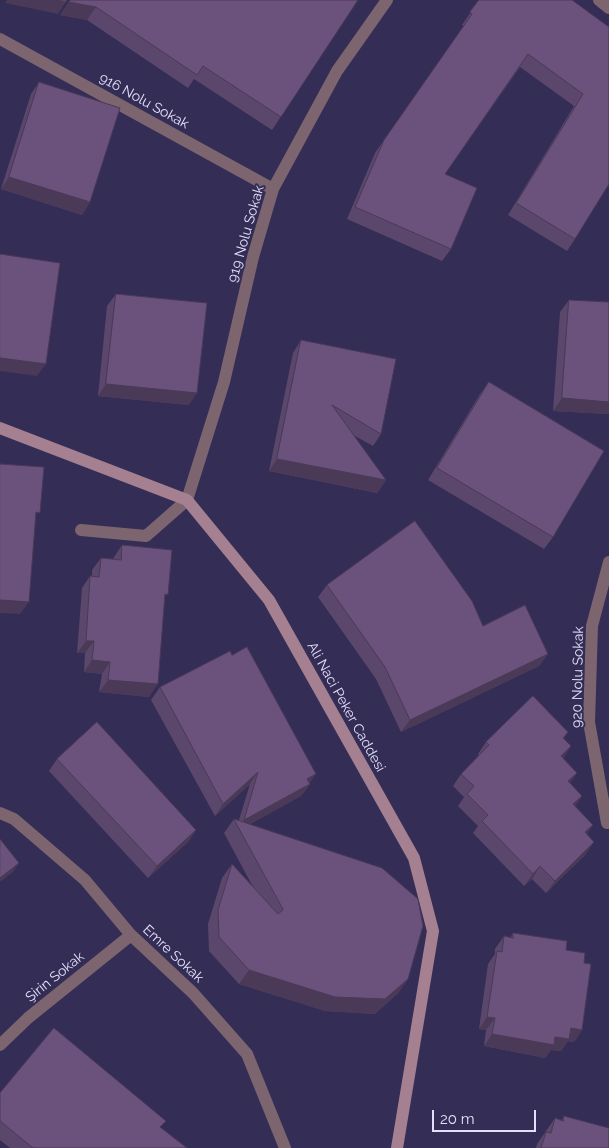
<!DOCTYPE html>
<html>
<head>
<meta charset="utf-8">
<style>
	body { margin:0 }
	#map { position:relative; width:609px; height:1148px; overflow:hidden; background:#342d56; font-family:Raleway,sans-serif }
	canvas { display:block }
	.scale { position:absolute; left:432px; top:1110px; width:104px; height:22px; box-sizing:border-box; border:2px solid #e2e0fa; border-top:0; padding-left:6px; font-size:15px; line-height:18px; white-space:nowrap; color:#e2e0fa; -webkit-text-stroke:4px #342d56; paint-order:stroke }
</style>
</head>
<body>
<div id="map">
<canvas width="609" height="1148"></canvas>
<div class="scale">20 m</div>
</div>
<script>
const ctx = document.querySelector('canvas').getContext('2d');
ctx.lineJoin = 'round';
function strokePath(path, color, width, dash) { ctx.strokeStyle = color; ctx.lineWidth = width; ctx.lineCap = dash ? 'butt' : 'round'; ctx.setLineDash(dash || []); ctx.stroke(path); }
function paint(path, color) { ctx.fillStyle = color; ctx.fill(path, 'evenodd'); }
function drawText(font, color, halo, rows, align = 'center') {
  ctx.font = font + ' Raleway,sans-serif'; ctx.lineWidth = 4; ctx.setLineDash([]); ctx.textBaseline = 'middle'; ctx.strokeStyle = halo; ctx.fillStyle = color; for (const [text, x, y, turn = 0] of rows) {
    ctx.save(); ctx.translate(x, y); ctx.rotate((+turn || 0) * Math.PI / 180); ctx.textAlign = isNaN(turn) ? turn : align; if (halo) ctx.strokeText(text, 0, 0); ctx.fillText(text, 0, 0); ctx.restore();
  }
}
strokePath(new Path2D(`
	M81,530l65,6 41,-36`), '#7c656f', 12);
strokePath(new Path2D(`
	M599,0l10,8
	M0,39l273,150
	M187,500l37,-118 29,-125 20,-68 64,-118 50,-71
	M0,813l14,6 71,61 46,55 62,58 54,61 38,94
	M607,823l-18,-101 3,-96 17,-64
	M0,1045l28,-27 103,-83`), '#7c656f', 12);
strokePath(new Path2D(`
	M0,428l187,72 82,100 145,258 19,73 -36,217`), '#a48090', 12);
paint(new Path2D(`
	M70,0h288l-86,130 -78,-51 -6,9 -101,-68 -27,-5z
	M479,0l130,27 -34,212 -8,12 -59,-36 66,-109 -54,-39 -75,107 6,75 -9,12 -95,-42 28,-66 89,-127 -2,-1z
	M39,82l51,120 -8,13 -81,-26 30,-95z
	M116,294l73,111 -91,-9 9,-90z
	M569,300l40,114 -56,-3 7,-99z
	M301,340l80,94 -8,12 -20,-11 33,45 -9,13 -108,-22 24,-118z
	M489,382l64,155 -9,12 -116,-69 52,-86z
	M122,545l43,55 -16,97 -50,-5 3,-18 -18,-2 1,-19h-8l5,-65 8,-12h2v-6l9,-12 12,1 1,-2z
	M327,585l156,41 65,28 -9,12 -138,66 -25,-53 -58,-82z
	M232,655l78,129 -9,12 -51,28 158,155 -10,14 -23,21 -50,-3 -86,-27 -30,-33 -1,-27 14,-46 10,-14 21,23 -29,-54 10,-14 5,1 11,-36 -35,32 -64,-116 9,-13z
	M568,732l-4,6 7,8 -8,12 7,25 12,13 -7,10 12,28 -1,20 -40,39 -14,-14 -8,7 -51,-53 5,-7 -20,-20 6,-9 -11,-11 8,-12 18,-18 -1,-2 8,-12z
	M57,759l139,71 -8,12 -40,36 -99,-107z
	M513,933l53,17 18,13 -2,67 -8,12 -6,-1 -7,10 -10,-1 -6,8 -61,-12 2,-16 -7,-1 9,-65 7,-10v-5l9,-13 6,2z
	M0,1093l161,35 26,20h-177l-10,-8z
	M564,1116l45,32h-73l1,-4 18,-26 7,2z`), '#5b476b');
paint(new Path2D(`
	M7,0h49l10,2 -8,12 -53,-11z
	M69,2l27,5 -9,13 -27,-5z
	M9,177l81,25 -8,13 -81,-26z
	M0,358l46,6 -9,12 -37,-5z
	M106,384l91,9 -8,12 -91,-9z
	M562,398l47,4v12l-56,-3z
	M277,459l109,21 -9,13 -108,-22z
	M0,600l29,2 -9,12 -20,-1z
	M86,641h8l-9,12h-8z
	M548,654l-9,12 -138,66 9,-12z
	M92,660l18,2 -8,12 -18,-2z
	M108,680l50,4 -9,13 -50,-5z
	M571,746l-8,13 -2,-3z
	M258,772l-8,12 -35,32 8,-12z
	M577,773l-8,12 -1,-4z
	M316,774l-15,22 -61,34 -1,-2 5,-8 63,-41z
	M582,796l-8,12 -1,-4z
	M593,825l-8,12v-5z
	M196,830l-8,12 -40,36 9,-12z
	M594,842l-8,12 -40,39 9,-12z
	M19,863l-6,9 -13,10v-4z
	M540,866l-8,13 -8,7 9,-12z
	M249,970l159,9 -10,14 -23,21 -50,-3 -86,-27z
	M487,1017l8,1 -9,12 -7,-1z
	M571,1028l11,2 -8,12 -6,-1 -7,10 -10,-1 -6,8 -61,-12 8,-12 63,3z`), '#4a3957');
const building = new Path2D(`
	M56,0h11l-1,2z
	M71,0h287l-77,117 -78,-51 -6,9 -101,-68 -27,-5z
	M479,0h93l37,27v157l-34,55 -59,-36 67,-109 -55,-40 -83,120 32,14 -26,61 -96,-42 29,-67 88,-126 -2,-2z
	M39,82l81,26 -30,94 -81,-25z
	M0,254l60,9 -14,101 -46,-6z
	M116,294l91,9 -10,90 -91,-9z
	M569,300l40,2v100l-47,-4z
	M301,340l95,19 -15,75 -49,-29 54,75 -109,-21z
	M489,382l115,69 -51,86 -116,-69z
	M0,464l44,3 -4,46 -4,-1 -7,90 -29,-2z
	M415,521l57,80 11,25 42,-21 23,49 -138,66 -25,-53 -58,-82z
	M122,545l50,5 -4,45 -3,-1 -7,90 -50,-4 2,-18 -18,-2 2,-19h-8l4,-65 9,1 2,-19 20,2z
	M247,647l69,127 -9,5 3,5 -66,36 14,-48 -35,32 -63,-117 70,-36 2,4z
	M533,696l35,36 -5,6 8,8 -10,10 16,17 -9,8 14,15 -9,8 20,21 -8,7 9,10 -39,39 -15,-15 -7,8 -51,-53 6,-6 -21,-21 7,-8 -13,-12 28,-29 -3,-3z
	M97,722l99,108 -39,36 -100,-107z
	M234,819l148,49 36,31 5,27 -15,53 -23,20 -50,-2 -86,-27 -30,-33 -1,-27 14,-46 46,50 5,-4z
	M0,839l19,24 -19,15z
	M513,933l54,8 -1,9 19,3 -1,10 7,1 -9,66 -11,-2 -2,11 -14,-2 -1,8 -62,-11 3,-16 -8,-1 10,-66 5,1 2,-16 9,2z
	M54,1028l112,93 -6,6 27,21h-154l-33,-27v-28z
	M564,1116l45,12v20h-68l5,-16 5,1 4,-15 8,3z`);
paint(building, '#6a527c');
strokePath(building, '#4a3957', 1);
drawText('14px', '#e2e0fa', '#342d56', [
	["916 Nolu Sokak",144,101,29],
	["919 Nolu Sokak",246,234,-74],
	["920 Nolu Sokak",578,677,-89],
	["Ali Naci Peker Caddesi",346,707,61],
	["Emre Sokak",173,954,43],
	["Şirin Sokak",55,977,-39]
]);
</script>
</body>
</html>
